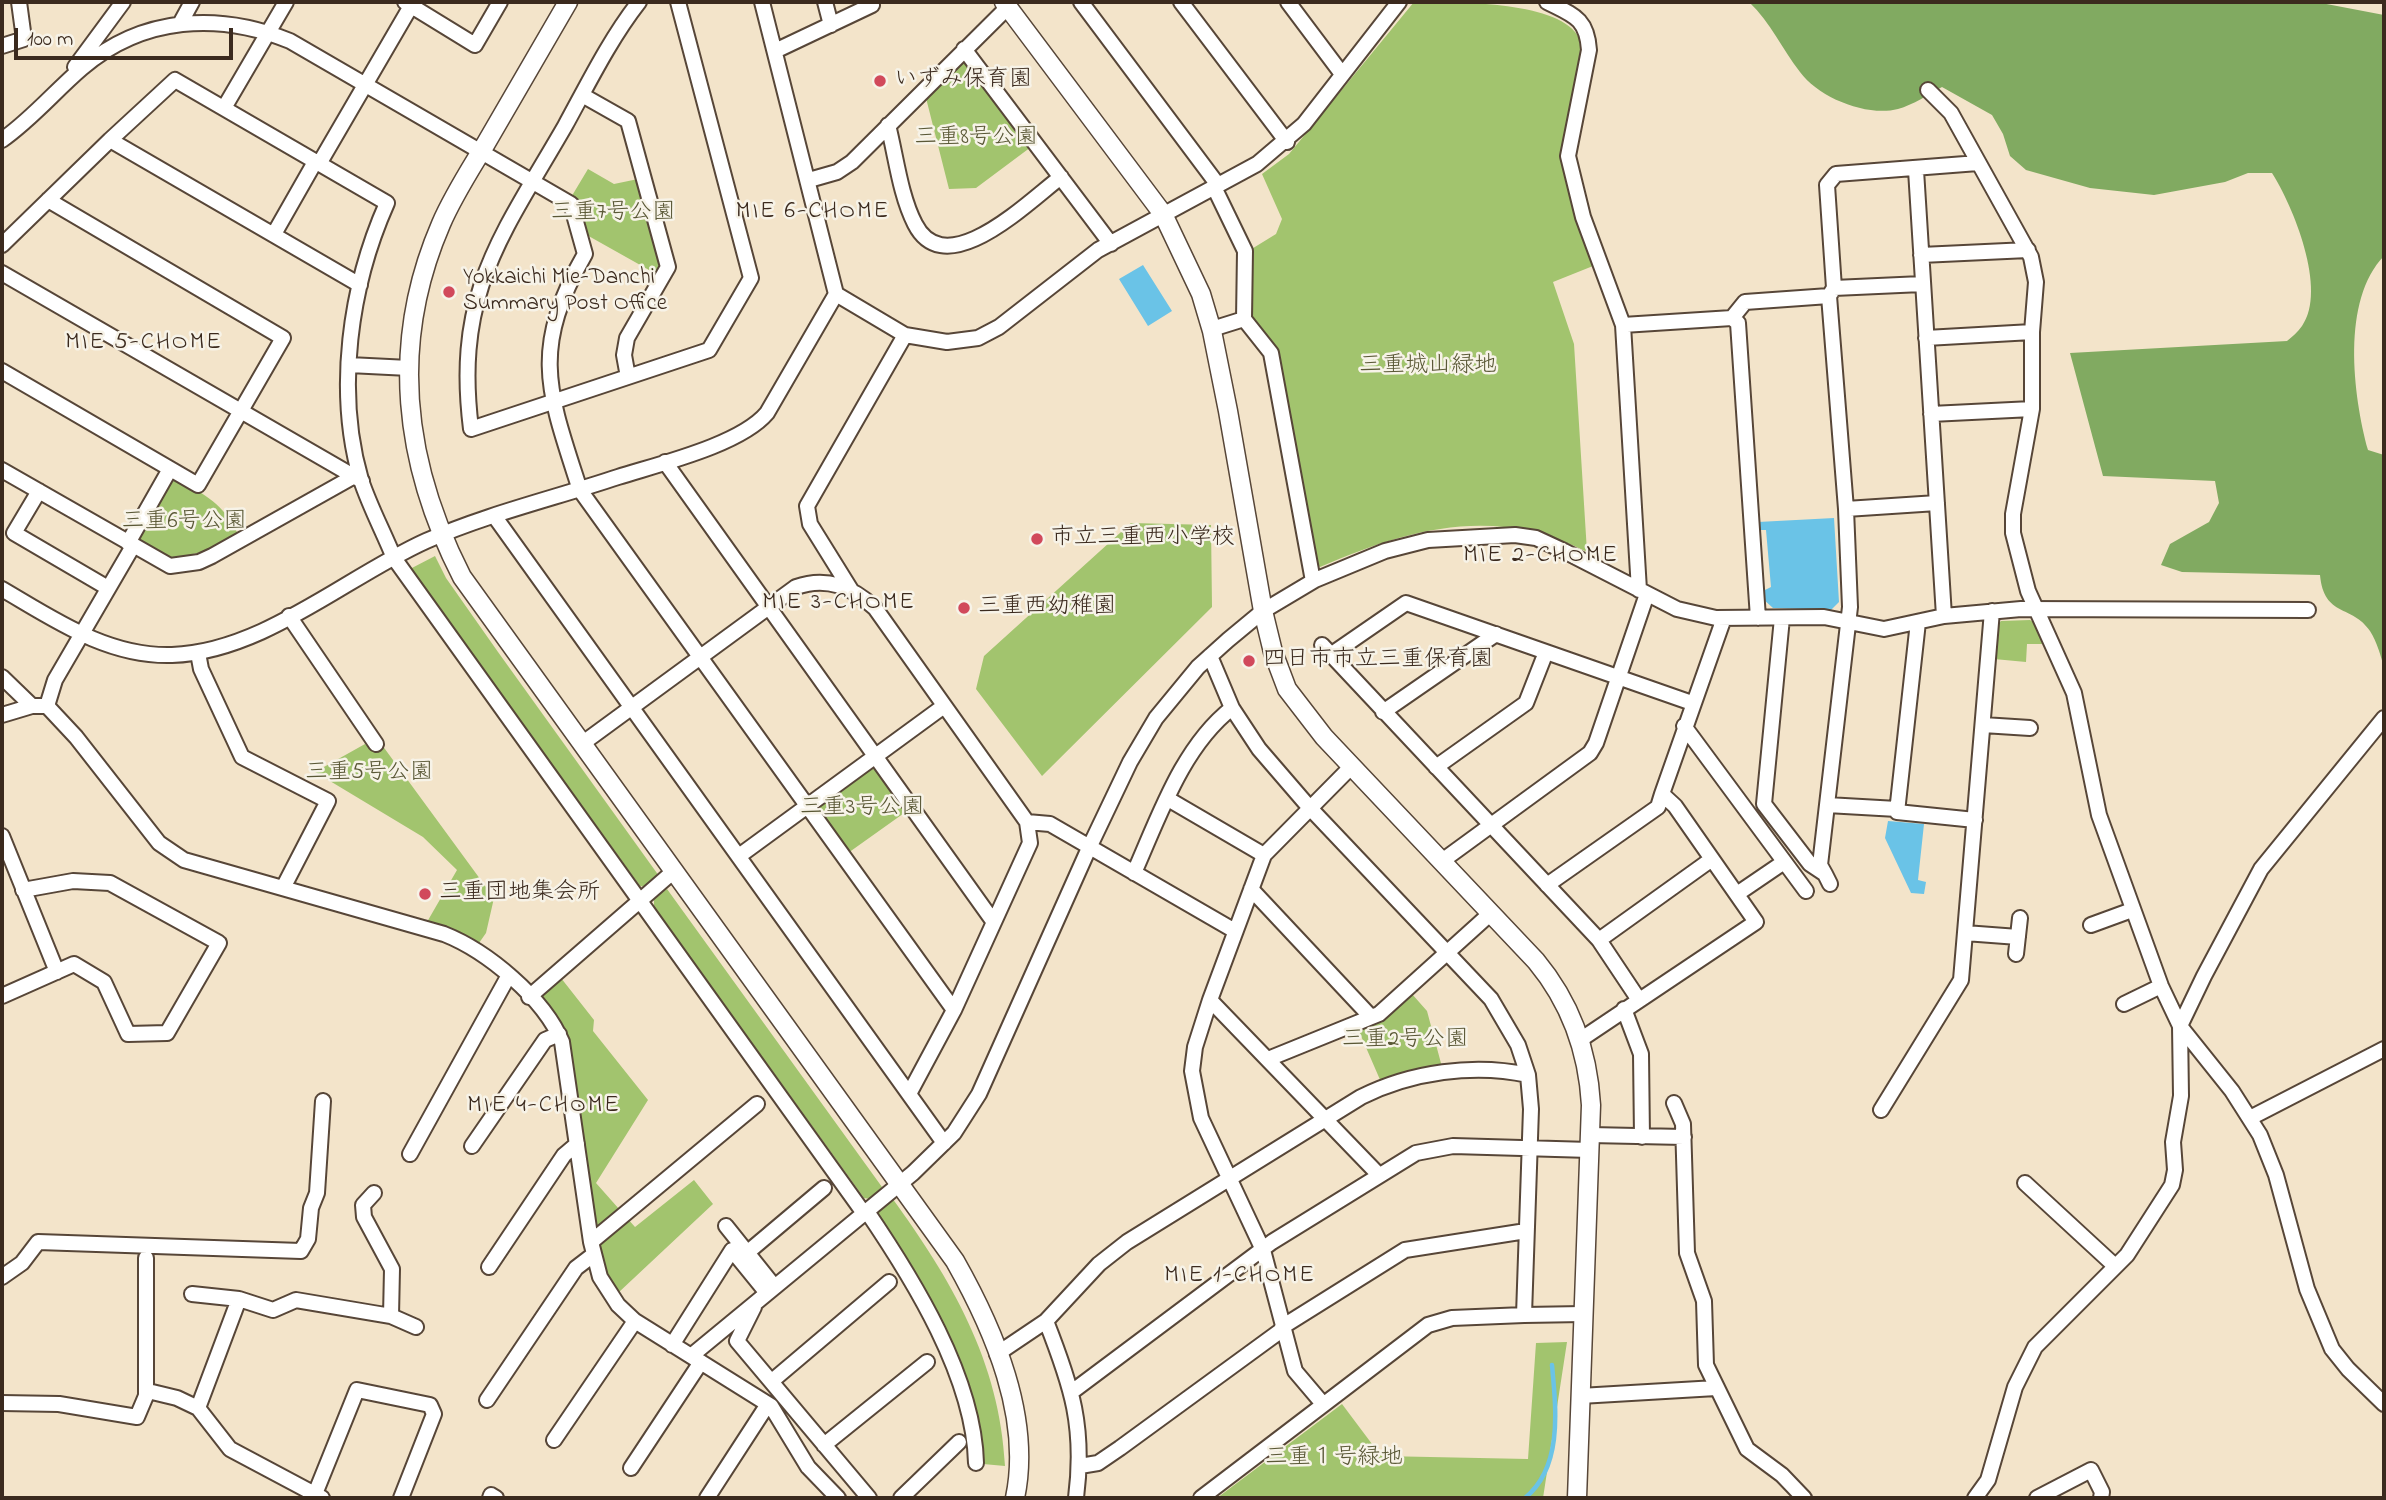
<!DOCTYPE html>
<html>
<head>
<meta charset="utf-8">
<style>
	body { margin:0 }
	#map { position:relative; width:2386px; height:1500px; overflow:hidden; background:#f3e4ca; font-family:"Indie Flower",sans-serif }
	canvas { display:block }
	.frame { position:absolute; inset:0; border:4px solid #3b2a1e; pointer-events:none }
	.scale { position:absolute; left:14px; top:28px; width:219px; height:32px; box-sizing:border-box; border:4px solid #3b2a1e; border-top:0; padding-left:9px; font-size:21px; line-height:24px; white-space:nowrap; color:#3b2a1e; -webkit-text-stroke:5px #f7f3e8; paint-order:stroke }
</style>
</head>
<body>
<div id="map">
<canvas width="2386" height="1500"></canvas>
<div class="frame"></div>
<div class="scale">100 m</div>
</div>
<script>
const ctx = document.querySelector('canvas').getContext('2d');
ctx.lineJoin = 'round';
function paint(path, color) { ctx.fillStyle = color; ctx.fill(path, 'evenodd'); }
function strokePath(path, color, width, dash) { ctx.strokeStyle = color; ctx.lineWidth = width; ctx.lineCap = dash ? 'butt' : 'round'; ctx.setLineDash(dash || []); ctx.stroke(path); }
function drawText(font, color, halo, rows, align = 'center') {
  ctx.font = font + ' "Indie Flower","Klee One",sans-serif'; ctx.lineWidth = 5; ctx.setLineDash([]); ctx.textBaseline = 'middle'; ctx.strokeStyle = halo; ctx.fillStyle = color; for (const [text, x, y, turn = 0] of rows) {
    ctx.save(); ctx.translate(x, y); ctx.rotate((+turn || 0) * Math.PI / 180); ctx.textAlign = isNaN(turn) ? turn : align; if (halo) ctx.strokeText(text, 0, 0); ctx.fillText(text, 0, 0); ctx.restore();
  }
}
paint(new Path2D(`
	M1414,2c44,0 160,-2 168,44l-21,110 14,57 18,53 -40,16 21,62 13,208c-92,-47 -177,-24 -267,15l-4,-3 -35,-188 -33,-64 4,-51 -2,-11 26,-16 6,-15 -20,-45 27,-20z
	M961,62l7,1 63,84 -55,41 -27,1 -23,-91z
	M588,169l26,15 24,-5 23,88 -3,8 -73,-41 -15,-35z
	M178,479c28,17 45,24 60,55l-32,17 -35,8 -31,-17 -3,-6 32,-55z
	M1131,523l80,2 1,82 -170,169 -66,-87 8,-33z
	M435,556l11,22 52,74 161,224 -13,11 -6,-1 -230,-317z
	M2030,620l11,7 6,17h-20l-1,18 -32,-3 2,-31 5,-7z
	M365,744l5,4 12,-3 112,153 -8,35 -7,10 -52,-21 30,-52 -34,-33 -108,-65z
	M872,768l5,1 30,42 -59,42 -29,-39 1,-8z
	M667,889l215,298 -12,12 -6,-1 -210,-291v-9z
	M561,978l33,42 -1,11 55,69 -52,83 39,44 59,-47 19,24 -95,89 -9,-15 -11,-31 -30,-209 -29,-39z
	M1412,994l15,17 15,56 -61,15 -23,-53 23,-11z
	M892,1198c59,81 108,164 113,268l-22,-2c-1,-22 -9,-42 -15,-63 -21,-74 -48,-122 -91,-184l1,-7z
	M1567,1342l-24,156h-326l125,-94 39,52 147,3 8,-116z`), '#a2c46e');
paint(new Path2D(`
	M1749,2h567l68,13v241c-43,44 -31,139 -16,194l16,5v213c-3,-12 -7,-26 -14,-37 -18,-27 -46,-13 -50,-56l-138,-3 -21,-7 9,-21 39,-22 10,-19 -4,-22 -112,-5 -33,-123 217,-12c5,-4 11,-9 15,-15 26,-36 -9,-120 -30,-153h-24l-23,9 -71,13 -64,-7 -64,-18 -16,-14 -7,-22 -11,-19 -50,-28c-13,7 -29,18 -44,22 -31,8 -79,-11 -98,-37 -18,-23 -29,-49 -51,-70z`), '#81aa61');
paint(new Path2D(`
	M1143,265l29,46 -24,15 -29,-47z
	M1834,518l5,84 -8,8 -58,-2 -10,-9v-8l8,-4 -5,-57h-8v-8z
	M1888,821l36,3 -6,56 8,2 -2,12 -13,-1 -26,-55z`), '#6ac3e7');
strokePath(new Path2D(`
	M1525,1498c38,-31 31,-89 27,-133`), '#6ac3e7', 4.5);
const minor = new Path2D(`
	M405,2l70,43 25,-43
	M639,2c-29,37 -51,82 -74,124 -64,111 -111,167 -94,303l238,-79 42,-72 -73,-276
	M825,2l6,23
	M1081,2l137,183
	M1181,2l106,140
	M1288,2l54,72
	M1547,2c26,13 40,16 42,48l-21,106 15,61 40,108 16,265
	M181,22l11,-20
	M2,46l22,-7 -5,-37
	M964,49l147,195
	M775,51l97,-46
	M75,67l48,-65
	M1928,90l23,23 80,144 5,25 -4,50v77l-19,105v19l15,58 46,102 25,122 62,171 19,40 52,65 28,44 16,40 31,114 25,60 16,20 36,35
	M582,95l46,26 40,146 -41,71 -3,17 4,22
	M224,108l62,-106
	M888,125c8,31 12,70 27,99 31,61 115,-24 146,-47
	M2,140c30,-21 53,-49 80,-72 61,-52 137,-56 208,-27l281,163 14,50c-55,96 -37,137 -5,236l374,520
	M110,140l65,-60 212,123c-37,83 -52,188 -26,277 9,27 22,51 33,78l469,654
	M319,164l92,-158
	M1916,170l28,446
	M809,180l28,-8 15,-10 156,-155
	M1214,187l31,64 -1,68 27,34 42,228
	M274,234l41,-72
	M2,245l108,-105 250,145
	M1921,255l107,-5
	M2,273l360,208
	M1834,288l-7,-103 9,-11 142,-11
	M836,294l69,41 42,7 31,-4 21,-11 99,-77 159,-86 47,-40 95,-122
	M1732,318l6,5 20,295
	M1623,325l109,-7 13,-16 84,-6 5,-8 88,-4
	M1212,329l32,-10
	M1926,338l106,-6
	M349,365l60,3
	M2,371l196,114 85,-147 -235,-138
	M1931,414l101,-5
	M665,462l328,459
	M2,470l168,96 29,-4 13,-6 139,-78
	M39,491l-25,42 94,55
	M1846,509l91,-6
	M495,517l449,626
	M128,543l42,-74
	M2,589c53,31 106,68 170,66 91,-3 174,-78 254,-114 61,-27 129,-43 192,-64 41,-13 122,-32 149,-64l69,-119 -74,-292
	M851,590l-41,-66 -3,-18 98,-171
	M289,616l87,128
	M1782,618l-18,186 46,60 15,10 5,10
	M1918,622l-21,190 78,8
	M1322,645l277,295 40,60
	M198,653l3,16 41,88 86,44 -45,87
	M1332,654l74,-51 286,100
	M2,677l30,29
	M47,706l8,-26 78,-134
	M1383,712l113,-78
	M2,715l30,-9h15l29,31 83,106 25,17 260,74c43,17 100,64 118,108l29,200 9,35 18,28 17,16 56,35 222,-183 41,-40 25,-39 110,-246 41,-86 26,-44 42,-51 30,-27 35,-29 52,-31 70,-29 43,-11 87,-5 21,3 28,13 113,58 39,9 108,-1 60,12 60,-13 77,-7 287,1
	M1983,725l47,3
	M1684,726l122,165
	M583,743l213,-156c31,-11 56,0 79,21l152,214 3,21 -76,167 -45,84
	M1436,767l90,-64 20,-51
	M1168,799l96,56
	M1827,805l70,4
	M1027,822l23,2 185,107
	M2,836l55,136
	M739,856l205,-150
	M1442,861l148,-108 6,-10 51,-149
	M1134,873c25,-56 48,-126 98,-165
	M1825,874l-5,-9 30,-258 -4,-98 -17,-213
	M1547,885l111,-78 4,-13
	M1251,889l120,128
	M1737,894l47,-32
	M2091,925l41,-15
	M1965,933l53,4
	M1599,940l113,-81
	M2016,954l4,-36
	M2,996l72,-32 30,18 24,52 39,-1 52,-90 -109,-60 -37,-2 -50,9
	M529,997l145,-126
	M1210,1000l169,175
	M2124,1004l37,-18
	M1624,1009l17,45 1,83
	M1580,1040l176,-118 -81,-116 -13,-12 62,-176
	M1268,1059l111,-45 112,-101
	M1674,1103l9,21 4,129 17,48 2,64 41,84 35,26 22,23
	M1881,1110l80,-130 31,-369
	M2250,1118l134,-69
	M1590,1135l94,2
	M472,1146l73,-106 14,-6
	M410,1154l99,-179
	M2025,1183l90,83
	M866,1210c47,69 108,167 110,253
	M726,1226l48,60
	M591,1242l166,-138
	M748,1252l76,-64
	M489,1267l75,-112 13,-11
	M2,1277l20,-14 16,-21 263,9 7,-12 3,-31 6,-15 6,-92
	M192,1294l47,5 -41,109
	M239,1299l34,11 23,-10 95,16 1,-47 -28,-52 -1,-12 11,-12
	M754,1307l-17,34 132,157
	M1524,1315l59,-1
	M391,1316l25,11
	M1046,1321c26,66 39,106 30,177
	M1282,1327l123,-77 121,-19
	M672,1345l60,-95 35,43
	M997,1354l49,-33 53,-57 28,-22 234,-145c50,-25 113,-34 167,-22
	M691,1356l80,50 37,61 30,31
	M772,1381l117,-99
	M1073,1391l199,-149 144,-89 37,-7 137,4
	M146,1396v-138
	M1580,1396l136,-8
	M487,1400l89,-132 17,-13
	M2,1403l57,1 78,13 11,-26 29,7 21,10 32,41 92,49
	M1323,1404l-28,-33 -32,-121 -62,-132 -9,-47 3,-24 15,-47 54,-145 88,-89
	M554,1440l81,-119
	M824,1445l103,-83
	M1080,1466l18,-3 22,-15 163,-119
	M631,1468l70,-106
	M315,1494l42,-104 73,15 4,9 -33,84
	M490,1498l1,-3 5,3
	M707,1498l61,-94
	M901,1498l58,-56
	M1201,1498l227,-173 24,-7 72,-3 7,-206 -3,-34 -10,-30 -27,-46 -182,-192 -50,-58 -27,-41 -22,-52
	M1975,1498l13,-18 27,-93 20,-40 92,-92 45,-70 3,-15 -2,-28 8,-46 -1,-70 24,-50 57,-107 123,-151
	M2037,1498l54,-28 11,22 -1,6`);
const tertiary = new Path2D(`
	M568,2c-27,47 -55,95 -83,143 -15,25 -32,51 -44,79 -52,120 -37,240 21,353l493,684c39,69 77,157 60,237
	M1004,2l159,212 38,80 11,37 16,80 35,200 10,41 14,37 37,48 212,224c34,41 52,91 55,144l-14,393`);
strokePath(minor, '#574638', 18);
strokePath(tertiary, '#574638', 21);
strokePath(minor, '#fff', 14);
strokePath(tertiary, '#fff', 18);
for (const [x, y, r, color] of [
	[880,81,7,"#d1495b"],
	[449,292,7,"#d1495b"],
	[1037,539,7,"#d1495b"],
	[964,608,7,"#d1495b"],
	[1249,661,7,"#d1495b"],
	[425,894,7,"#d1495b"]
]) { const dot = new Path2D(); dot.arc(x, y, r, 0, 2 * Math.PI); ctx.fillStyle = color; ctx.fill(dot); strokePath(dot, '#f7f3e8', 2.5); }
drawText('23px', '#3b2a1e', '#f7f3e8', [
	["いずみ保育園",894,81],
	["Yokkaichi Mie-Danchi",463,279],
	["Summary Post Office",463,305],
	["市立三重西小学校",1051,539],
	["三重西幼稚園",978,608],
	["四日市市立三重保育園",1263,661],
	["三重団地集会所",439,894]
], 'left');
drawText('23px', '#5a5836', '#f7f3e8', [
	["三重8号公園",976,139],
	["三重7号公園",613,214],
	["三重城山緑地",1428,367],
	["三重6号公園",184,523],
	["三重5号公園",369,774],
	["三重3号公園",862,809],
	["三重2号公園",1405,1041],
	["三重１号緑地",1334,1459]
]);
ctx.letterSpacing = '2px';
drawText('24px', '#3b2a1e', '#f7f3e8', [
	["MIE 6-CHOME",813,213],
	["MIE 5-CHOME",144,344],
	["MIE 2-CHOME",1541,557],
	["MIE 3-CHOME",839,604],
	["MIE 4-CHOME",544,1107],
	["MIE 1-CHOME",1240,1277]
]);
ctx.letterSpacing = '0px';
</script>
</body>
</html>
